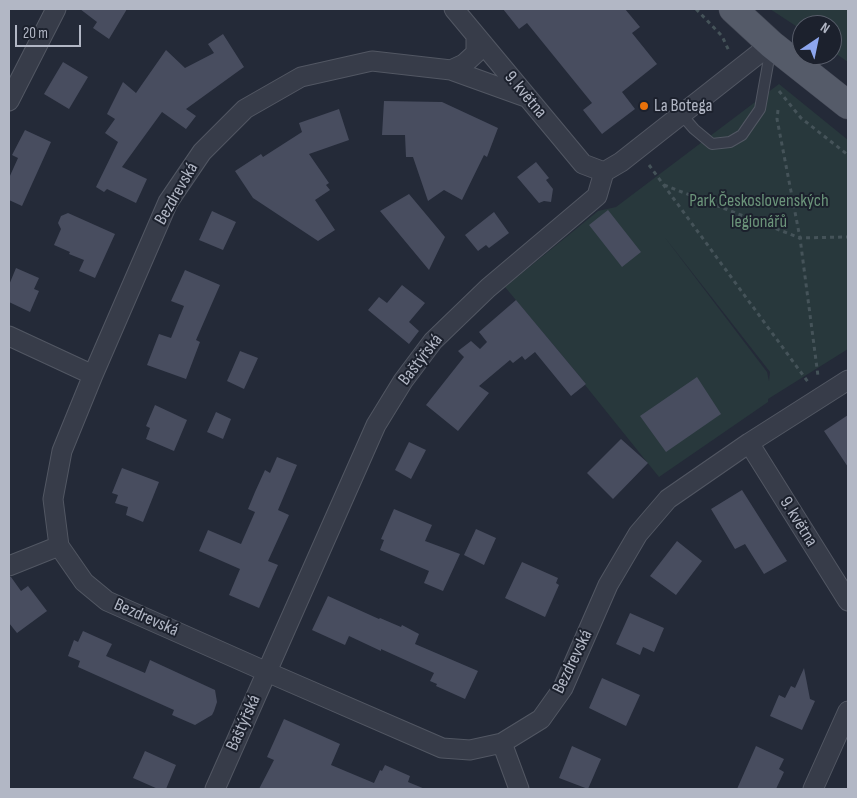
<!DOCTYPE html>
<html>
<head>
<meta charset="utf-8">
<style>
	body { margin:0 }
	#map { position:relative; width:857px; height:798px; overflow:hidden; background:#242a38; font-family:"Sofia Sans Condensed",sans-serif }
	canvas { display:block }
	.frame { position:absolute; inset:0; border:10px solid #b2b7c5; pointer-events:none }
	.north { position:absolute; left:792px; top:15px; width:50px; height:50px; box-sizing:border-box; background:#1c212d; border:1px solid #585d6a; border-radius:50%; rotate:34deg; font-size:14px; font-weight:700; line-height:20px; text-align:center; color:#b2b7c5 }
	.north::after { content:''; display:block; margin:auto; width:18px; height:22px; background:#8da6ee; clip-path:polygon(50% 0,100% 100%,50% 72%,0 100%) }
	.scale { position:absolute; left:15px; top:25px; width:66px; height:22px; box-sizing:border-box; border:2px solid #b2b7c5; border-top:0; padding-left:6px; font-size:15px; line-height:18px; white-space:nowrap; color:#b2b7c5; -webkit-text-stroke:4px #1c212d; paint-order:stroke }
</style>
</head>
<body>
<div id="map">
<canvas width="857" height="798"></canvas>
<div class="frame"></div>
<div class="north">N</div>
<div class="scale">20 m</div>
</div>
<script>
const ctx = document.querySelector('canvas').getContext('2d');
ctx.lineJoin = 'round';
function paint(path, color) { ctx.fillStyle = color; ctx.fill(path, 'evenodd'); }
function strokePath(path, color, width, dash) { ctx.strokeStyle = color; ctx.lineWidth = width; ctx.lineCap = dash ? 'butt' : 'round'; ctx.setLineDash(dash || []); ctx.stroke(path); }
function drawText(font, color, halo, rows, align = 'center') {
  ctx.font = font + ' "Sofia Sans Condensed",sans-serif'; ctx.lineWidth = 4; ctx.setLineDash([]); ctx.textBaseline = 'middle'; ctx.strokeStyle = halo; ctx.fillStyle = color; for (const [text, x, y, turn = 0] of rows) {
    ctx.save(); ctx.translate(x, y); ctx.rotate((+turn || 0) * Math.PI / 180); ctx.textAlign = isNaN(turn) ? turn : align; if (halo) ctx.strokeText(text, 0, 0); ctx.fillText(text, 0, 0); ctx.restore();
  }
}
paint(new Path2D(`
	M770,9h78v53l-16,-11v-26h-30v5z
	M779,84l69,56v209l-80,50v3l-109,75 -74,-92 1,-1 -81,-97 93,-76 18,-4zM663,235l107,137 -1,9 -2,-9z`), '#28383c');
paint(new Path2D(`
	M80,9h47l-18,30 -16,-11 4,-6z
	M503,9h122l15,18 -8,6 25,31 -35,28 13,17 -33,25 -19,-24 9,-7 -65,-80 -8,6z
	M223,34l21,33 -58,42 10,7 -10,13 -24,-17 -40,55 25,12 -11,24 -29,-14 -3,3 -8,-5 22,-45 -13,-9 10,-14 -8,-5 16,-32 13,11 30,-43 19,18 29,-15 -6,-9z
	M63,62l25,15 -19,32 -25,-15z
	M384,101l58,1 56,26 -11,29 -3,-2 -22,45 -18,-10 -16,11 -15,-44h-7l-1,-22h-23z
	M339,109l10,31 -40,14 20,29 -3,2 4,5 -15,10 20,30 -17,11 -65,-43 -18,-27 26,-17 2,3 39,-25 -3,-9z
	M25,130l26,12 -29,64 -13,-6v-22l9,-20 -6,-3z
	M536,162l13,16 -3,2 7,9 -2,13 -7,-1 -5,2 -22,-26z
	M409,194l36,43 -16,33 -49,-59z
	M608,210l33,42 -19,15 -33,-42z
	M212,211l24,11 -13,28 -24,-10z
	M494,212l15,21 -20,15 -3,-3 -8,6 -13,-16z
	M68,213l47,21 -20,44 -16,-7 5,-11 -15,-6 1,-2 -16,-7 7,-16 -3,-6 3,-7z
	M16,268l23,10 -5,11 5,2 -9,21 -21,-10v-17z
	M185,270l35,15 -24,55 4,2 -14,37 -39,-14 12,-31 12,4 13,-32 -13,-5z
	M402,285l23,18 -16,19 10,9 -10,13 -41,-34 11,-13 8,6z
	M516,300l70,84 -15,12 -36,-44 -10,8 -3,-4 -9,7 -3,-3 -31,26 10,7 -31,38 -32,-26 38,-48 -6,-6 13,-10 9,8 7,-7 -8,-10z
	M240,351l18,7 -14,31 -17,-8z
	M697,377l24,37 -55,38 -26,-36z
	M155,405l32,15 -13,31 -28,-12 4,-11 -4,-2z
	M216,412l15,7 -8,20 -16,-7z
	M848,415v52l-24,-36z
	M621,439l27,24 -35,36 -26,-26z
	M409,442l17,8 -15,29 -16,-9z
	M277,457l20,8 -19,45 11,5 -21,46 10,4 -19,43 -30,-13 11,-26 -41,-18 9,-21 33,14 14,-32 -7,-3 7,-17 10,-22 5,3z
	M122,468l37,14 -16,40 -17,-7 2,-8 -13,-4 3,-8 -6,-2z
	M742,490l45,71 -23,13 -19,-30 -10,5 -24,-40z
	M394,509l38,16 -7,16 35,13 -17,37 -19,-8 5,-12 -49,-21 4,-10 -3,-1z
	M476,529l20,9 -12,27 -20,-10z
	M677,541l25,20 -26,34 -26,-19z
	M522,562l36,16 -2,5 3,2 -14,32 -40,-19z
	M9,577h2l10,14 7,-5 19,25 -30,22 -8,-10z
	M328,596l51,23 1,-1 21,9 1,-2 17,9 -4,10 63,27 -13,28 -29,-13 1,-2 -7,-3 4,-8 -53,-24v2l-32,-15 -4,9 -33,-15z
	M630,613l34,15 -10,24 -11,-5 -3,8 -24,-11z
	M83,631l29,13 -6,12 39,17 5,-13 65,30 2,12 -3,9 -2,4 -17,10 -23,-10 2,-5 -96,-43 2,-6 -12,-5 6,-16 4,2z
	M804,668l6,31 5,2 -13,29 -32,-14 9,-21 6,3 6,-12 4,2z
	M602,678l38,17 -14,31 -37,-18z
	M284,719l56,25 -9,21 43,18 6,-13 2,1 3,-6 25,11 -2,6 17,7h-166l15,-29 -7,-3z
	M572,746l29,13 -13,30 -29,-11z
	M756,746l28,13 -5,10 5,3 -8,17h-39z
	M145,751l31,14 -10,24h-8l-25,-11z`), '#484d5f');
const service = new Path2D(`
	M681,114l13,15 18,15 18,-2 12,-7 18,-26 11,-62`);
const minor = new Path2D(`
	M454,9l129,155 21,8
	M451,70l13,-6 12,-11v-16
	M526,97l-75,-27 -79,-9 -71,16 -56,32 -43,43 -34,50 -75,173 -31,76 -9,48 6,47 25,36 23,19 160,71 175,76 28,2 32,-7 39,-24 22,-31 45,-103 30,-51 30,-35 81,-56 99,-63
	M9,101l47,-92
	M9,336l84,39
	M749,443l99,158
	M9,566l50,-20
	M502,743l17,46
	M215,789l161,-364 27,-44 30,-40 55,-53 109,-92 7,-24 17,-10 150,-118
	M813,789l35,-78`);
const primary = new Path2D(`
	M733,9l38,35 77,61`);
strokePath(service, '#525763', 12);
strokePath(minor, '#525763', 21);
strokePath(primary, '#404552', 29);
strokePath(new Path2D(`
	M696,9l26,27 7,15
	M779,91l22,27 47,37
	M778,110l-1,9 23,119 18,138
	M649,165l159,217
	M664,185l136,53 48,-1`), '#455359', 3, [4, 4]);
strokePath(service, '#373c49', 10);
strokePath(minor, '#373c49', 19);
strokePath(primary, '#555b69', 28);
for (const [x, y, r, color] of [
	[644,106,5,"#e8710a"]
]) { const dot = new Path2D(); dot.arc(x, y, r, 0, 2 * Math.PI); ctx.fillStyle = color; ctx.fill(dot); strokePath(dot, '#1c212d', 2); }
drawText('18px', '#b2b7c5', '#1c212d', [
	["9. května",525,95,50],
	["Bezdrevská",177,194,-60],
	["Baštýřská",421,360,-52],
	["9. května",798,522,58],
	["Bezdrevská",146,618,24],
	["Bezdrevská",573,662,-64],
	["Baštýřská",244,723,-66]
]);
drawText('18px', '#b2b7c5', '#1c212d', [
	["La Botega",654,106]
], 'left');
drawText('18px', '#6b947a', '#1c212d', [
	["Park Československých",759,201],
	["legionářů",759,222]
]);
</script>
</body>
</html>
